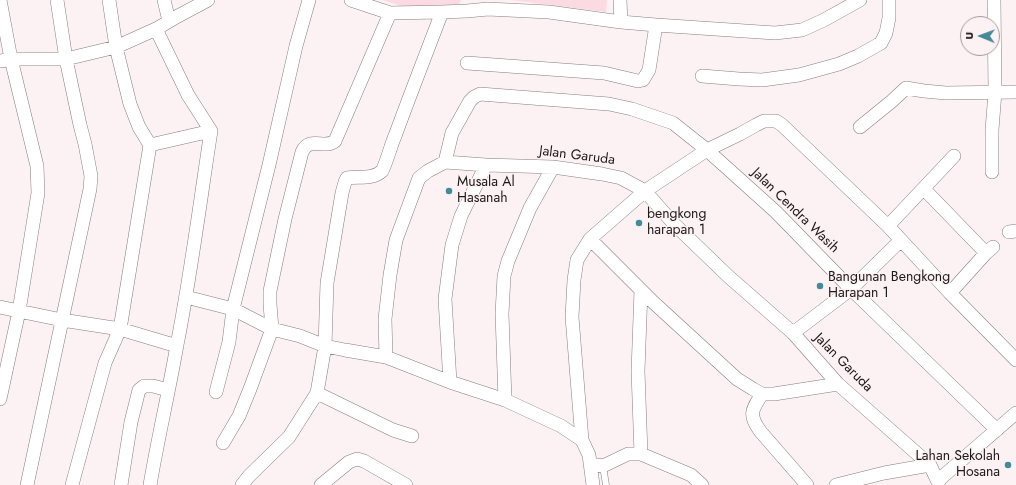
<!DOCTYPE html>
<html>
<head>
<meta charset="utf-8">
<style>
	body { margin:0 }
	#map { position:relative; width:1016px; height:485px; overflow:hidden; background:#fcf1f3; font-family:Jost,sans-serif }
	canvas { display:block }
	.north { position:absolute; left:960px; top:16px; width:40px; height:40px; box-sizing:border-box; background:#fcf1f3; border:1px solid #a39b9c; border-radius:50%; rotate:271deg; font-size:11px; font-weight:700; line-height:16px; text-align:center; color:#1d191a }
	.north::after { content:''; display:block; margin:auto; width:14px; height:18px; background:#468a97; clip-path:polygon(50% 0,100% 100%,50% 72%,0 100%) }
</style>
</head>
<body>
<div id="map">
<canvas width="1016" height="485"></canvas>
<div class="north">U</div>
</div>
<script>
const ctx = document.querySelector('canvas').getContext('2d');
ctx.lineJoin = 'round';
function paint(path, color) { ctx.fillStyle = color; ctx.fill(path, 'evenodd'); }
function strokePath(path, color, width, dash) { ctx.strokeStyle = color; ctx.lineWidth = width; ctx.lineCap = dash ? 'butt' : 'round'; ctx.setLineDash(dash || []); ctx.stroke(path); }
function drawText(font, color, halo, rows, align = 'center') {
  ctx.font = font + ' Jost,sans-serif'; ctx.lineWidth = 3; ctx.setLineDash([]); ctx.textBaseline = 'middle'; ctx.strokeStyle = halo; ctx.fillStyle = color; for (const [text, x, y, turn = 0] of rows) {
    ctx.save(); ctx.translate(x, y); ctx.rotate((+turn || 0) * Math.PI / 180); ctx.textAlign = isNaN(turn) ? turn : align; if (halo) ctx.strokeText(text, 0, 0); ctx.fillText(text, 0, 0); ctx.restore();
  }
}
paint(new Path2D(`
	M383,0h78l-2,4 -49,5z
	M511,0h96l-1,12z`), '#fcdae1');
const lane = new Path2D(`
	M603,466l3,19`);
const street = new Path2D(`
	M164,0l5,21
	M351,0l39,13 52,-1 25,-1 21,-2 61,3 72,10 35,3 119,8 27,-3 22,-10 36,-20
	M620,0l1,22
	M0,61l11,-2h55l50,-12 40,-18 22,-13 30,-16
	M467,63l137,10 34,8 5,-1 6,-10 7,-45
	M702,76l37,3 23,1 37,-5 40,-11 19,-8 23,-13 5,-10 3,-15v-18
	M860,127l32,-26 14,-13 18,3 22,2 70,-1
	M150,145l61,-14
	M445,162l7,-29 18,-32 4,-4 6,-3 129,10 23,5 41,14 34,27 69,62 75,77 146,141
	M992,172v-42l3,-38 -1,-92
	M924,189l62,64
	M888,226l66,-70
	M1009,232l7,-1
	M590,239l63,63 84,77 16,10 9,5h12l64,-10
	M950,293l36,-40 7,-6
	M186,297l47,12 39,20 28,7 25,10 20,4 41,7 64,25 55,18 56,26 21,14 7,15 4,30
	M0,307l62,13 58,9 57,17
	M793,333l58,-44 50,-49
	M386,357l-1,-38 5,-44 6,-35 23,-62 9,-7 17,-9 41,3 67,2 49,7 19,4 24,13 29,33 54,52 65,57 45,51 92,81 8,17
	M450,382l-5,-83 7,-54 9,-29 25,-51
	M216,392l13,-50 4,-33 36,-144 27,-119 13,-46
	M762,394c-10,16 -14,20 -2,37l47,54
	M0,399l19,-88 19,-118 -1,-27 -26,-107 -11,-59
	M505,400l-3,-86 2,-38 4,-15 22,-53 23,-41
	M412,436l-19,-6 -76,-37 8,-47 2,-63 15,-90 3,-11 2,-4c12,-2 25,2 35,-7 3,-4 10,-29 13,-35 15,-41 31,-82 47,-124
	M582,440l-10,-123 2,-37 3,-20 13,-21 55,-48 62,-41 33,-16 16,-9 8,-4h12l6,4 106,101 62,67 66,67
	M223,443l16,-27 11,-27 22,-60 -2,-25v-13l15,-72 17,-67c8,-17 22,-2 33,-11l55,-128
	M641,454l-3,-83 3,-81
	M591,464l12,2 25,-12h13l50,21 11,10
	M27,485l63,-296 1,-13 -6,-32 -5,-19 -14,-66 -9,-59
	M72,485l33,-122 15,-34 30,-184 -11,-18 -9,-23 -14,-57 -7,-47
	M121,485l10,-63 8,-32 5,-4h9l15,4
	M150,485c8,-47 19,-94 27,-140 14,-71 23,-143 34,-214l-23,-36 -32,-66
	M242,485l7,-9 40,-39 28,-44
	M321,485l28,-23 8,-3 7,2 42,24
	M836,485l48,-12 46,-8
	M938,485v-3l3,-4 75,-65`);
strokePath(lane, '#877e80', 7);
strokePath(street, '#877e80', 14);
strokePath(lane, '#fff', 6);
strokePath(street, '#fff', 13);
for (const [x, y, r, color] of [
	[449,191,4,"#468a97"],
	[639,223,4,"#468a97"],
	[820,286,4,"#468a97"],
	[1008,465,4,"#468a97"]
]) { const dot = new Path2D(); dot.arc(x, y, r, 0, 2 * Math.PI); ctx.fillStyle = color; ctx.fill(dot); strokePath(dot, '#fcf1f3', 1.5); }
drawText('14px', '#1d191a', '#fcf1f3', [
	["Jalan Garuda",577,156,7],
	["Jalan Cendra Wasih",795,211,44],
	["Jalan Garuda",843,363,45]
]);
drawText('14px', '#1d191a', '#fcf1f3', [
	["Musala Al",457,183],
	["Hasanah",457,199],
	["bengkong",647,215],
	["harapan 1",647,231],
	["Bangunan Bengkong",828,278],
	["Harapan 1",828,294],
	["Lahan Sekolah",1000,457,"right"],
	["Hosana",1000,473,"right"]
], 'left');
</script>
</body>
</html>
